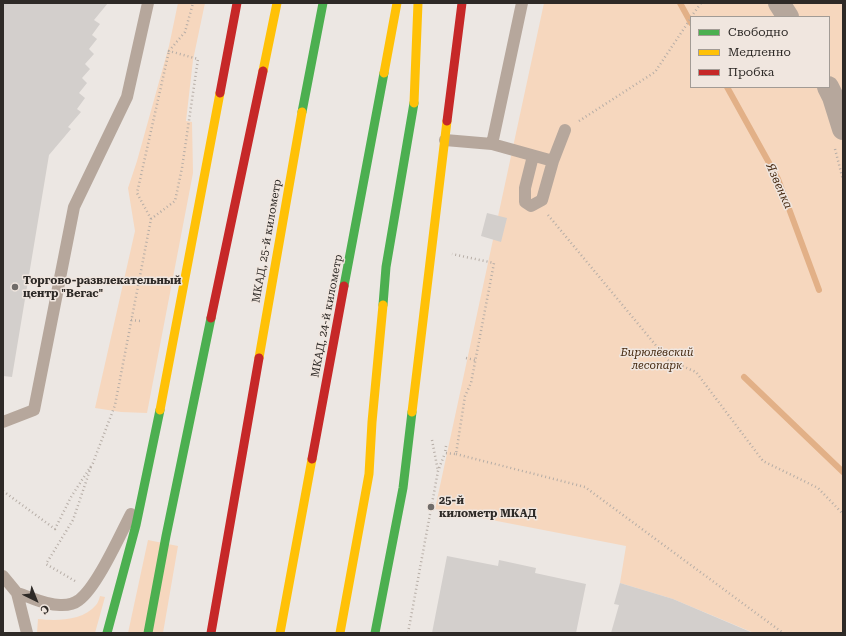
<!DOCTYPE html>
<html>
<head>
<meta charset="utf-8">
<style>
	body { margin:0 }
	#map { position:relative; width:846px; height:636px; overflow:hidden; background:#ece7e3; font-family:"Roboto Serif",serif }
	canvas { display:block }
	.frame { position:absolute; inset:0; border:4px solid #2e2a27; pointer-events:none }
	.legend { position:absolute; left:690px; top:16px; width:140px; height:72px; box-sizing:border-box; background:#f0e6df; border:1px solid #a29b95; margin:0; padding:5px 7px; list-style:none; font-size:12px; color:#2e2a27 }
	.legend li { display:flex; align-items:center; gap:8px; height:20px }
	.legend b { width:20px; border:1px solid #a29b95 }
	.north { position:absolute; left:16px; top:580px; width:40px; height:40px; -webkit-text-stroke:3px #f0e6df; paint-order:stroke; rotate:137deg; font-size:11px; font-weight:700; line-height:16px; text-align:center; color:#2e2a27 }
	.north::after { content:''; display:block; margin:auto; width:14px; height:18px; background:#2e2a27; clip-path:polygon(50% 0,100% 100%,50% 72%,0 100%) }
</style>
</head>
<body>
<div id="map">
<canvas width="846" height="636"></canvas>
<div class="frame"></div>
<ul class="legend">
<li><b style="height:5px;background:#4caf50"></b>Свободно</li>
<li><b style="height:5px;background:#ffc107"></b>Медленно</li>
<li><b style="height:5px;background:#c62828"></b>Пробка</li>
</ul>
<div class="north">С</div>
</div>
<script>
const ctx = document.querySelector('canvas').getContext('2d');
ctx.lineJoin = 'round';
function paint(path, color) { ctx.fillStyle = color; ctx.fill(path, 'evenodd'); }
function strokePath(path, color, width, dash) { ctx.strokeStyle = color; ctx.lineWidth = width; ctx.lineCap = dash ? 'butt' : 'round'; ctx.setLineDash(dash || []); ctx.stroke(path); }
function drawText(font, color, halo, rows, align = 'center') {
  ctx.font = font + ' "Roboto Serif",serif'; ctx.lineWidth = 3; ctx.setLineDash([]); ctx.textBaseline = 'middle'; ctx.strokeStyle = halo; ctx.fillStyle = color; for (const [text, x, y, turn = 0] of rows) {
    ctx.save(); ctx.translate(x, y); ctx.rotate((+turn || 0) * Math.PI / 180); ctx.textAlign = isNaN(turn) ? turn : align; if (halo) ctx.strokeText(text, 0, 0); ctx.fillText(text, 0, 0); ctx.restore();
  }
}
paint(new Path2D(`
	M178,3h27l-12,57 -7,61 6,1 1,51 -46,240 -26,-1 -26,-4 40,-177 -7,-43 9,-27 32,-115z
	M544,3h299v630h-89l-81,-34 -53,-16 6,-37 -191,-37zM691,17h138v70h-138z
	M148,540l30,6 -15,87h-35z
	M100,596l5,1 -10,36h-58l1,-14c18,2 45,2 58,-14 2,-2 3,-6 4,-9z`), '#f6d7be');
strokePath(new Path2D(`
	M680,3l11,20
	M727,87l51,92 41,111
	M744,377l99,95`), '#e2b087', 6);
paint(new Path2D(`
	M3,3h105l-14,17 6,4 -8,11 5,4 -8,10 5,5 -9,10 5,5 -8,9 5,5 -8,10 6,5 -8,11 4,3 -13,15 3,2 -22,26 -37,222 -9,-1z
	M487,213l20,5 -6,24 -20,-6z
	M447,556l51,10 1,-6 37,8 -1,5 51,11 -10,49h-144z
	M620,583l53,16 80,34h-142l8,-28 -5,-1z`), '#d3cfcc');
strokePath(new Path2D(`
	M691,17l10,-14
	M579,121l76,-49 36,-54
	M835,149l8,31
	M548,215l120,145 28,12 67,89 55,27 25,26
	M151,219l-14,-26 32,-142
	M131,320l10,1
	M466,358l9,2
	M432,440l6,31
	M446,446l-1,7 11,1 9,-58 6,-13 23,-120 -42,-9
	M456,454l129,33 198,146
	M3,491l52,38 16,-32 22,-34 22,-58 36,-186 24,-18 7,-33 16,-109 -29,-8 16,-19 8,-29
	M75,581l-29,-17 27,-44 18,-53
	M408,633l30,-162 7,-18`), '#b6ada6', 2.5, [1, 3]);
strokePath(new Path2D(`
	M445,140l47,4 30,-141
	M492,144l61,17
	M533,156l-8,32v14l6,4 11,-6 11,-39 12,-31
	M3,422l31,-12 40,-203 53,-110 21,-94
	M3,576l14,17 10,40
	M17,593c14,4 30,13 45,12 6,0 12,-1 17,-5 18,-13 41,-65 52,-86`), '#b6a79c', 12);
strokePath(new Path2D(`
	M779,3l9,14
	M828,87l5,10 10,32`), '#b6a79c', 22);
strokePath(new Path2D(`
	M302,112l21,-109
	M344,286l40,-213
	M383,305l3,-38 28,-164
	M107,633l29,-108 24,-115
	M148,633l18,-97 45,-218
	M375,633l28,-145 9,-76`), '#4caf50', 9);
strokePath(new Path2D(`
	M263,71l14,-68
	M384,73l13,-70
	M414,103l4,-100
	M259,358l43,-246
	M160,410l60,-317
	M412,412l35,-291
	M280,633l32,-174
	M340,633l29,-159 3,-52 11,-117`), '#ffc107', 9);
strokePath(new Path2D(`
	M220,93l17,-90
	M447,121l15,-118
	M211,318l52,-247
	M312,459l32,-173
	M211,633l48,-275`), '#c62828', 9);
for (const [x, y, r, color] of [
	[15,287,4,"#706c69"],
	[431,507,4,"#706c69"]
]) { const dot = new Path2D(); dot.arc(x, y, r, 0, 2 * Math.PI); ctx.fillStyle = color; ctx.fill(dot); strokePath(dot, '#f0e6df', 1.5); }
drawText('11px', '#2e2a27', '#f0e6df', [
	["МКАД, 25-й километр",267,241,-80],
	["МКАД, 24-й километр",327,316,-79]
]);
drawText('bold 11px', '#2e2a27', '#f0e6df', [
	["Торгово-развлекательный",23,281],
	["центр \"Вегас\"",23,294],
	["25-й",439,501],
	["километр МКАД",439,514]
], 'left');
drawText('italic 11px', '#452910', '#f0e6df', [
	["Бирюлёвский",657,353],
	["лесопарк",657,366]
]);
drawText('italic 12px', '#4a2d15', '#f0e6df', [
	["Язвенка",779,186,66]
]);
</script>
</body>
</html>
